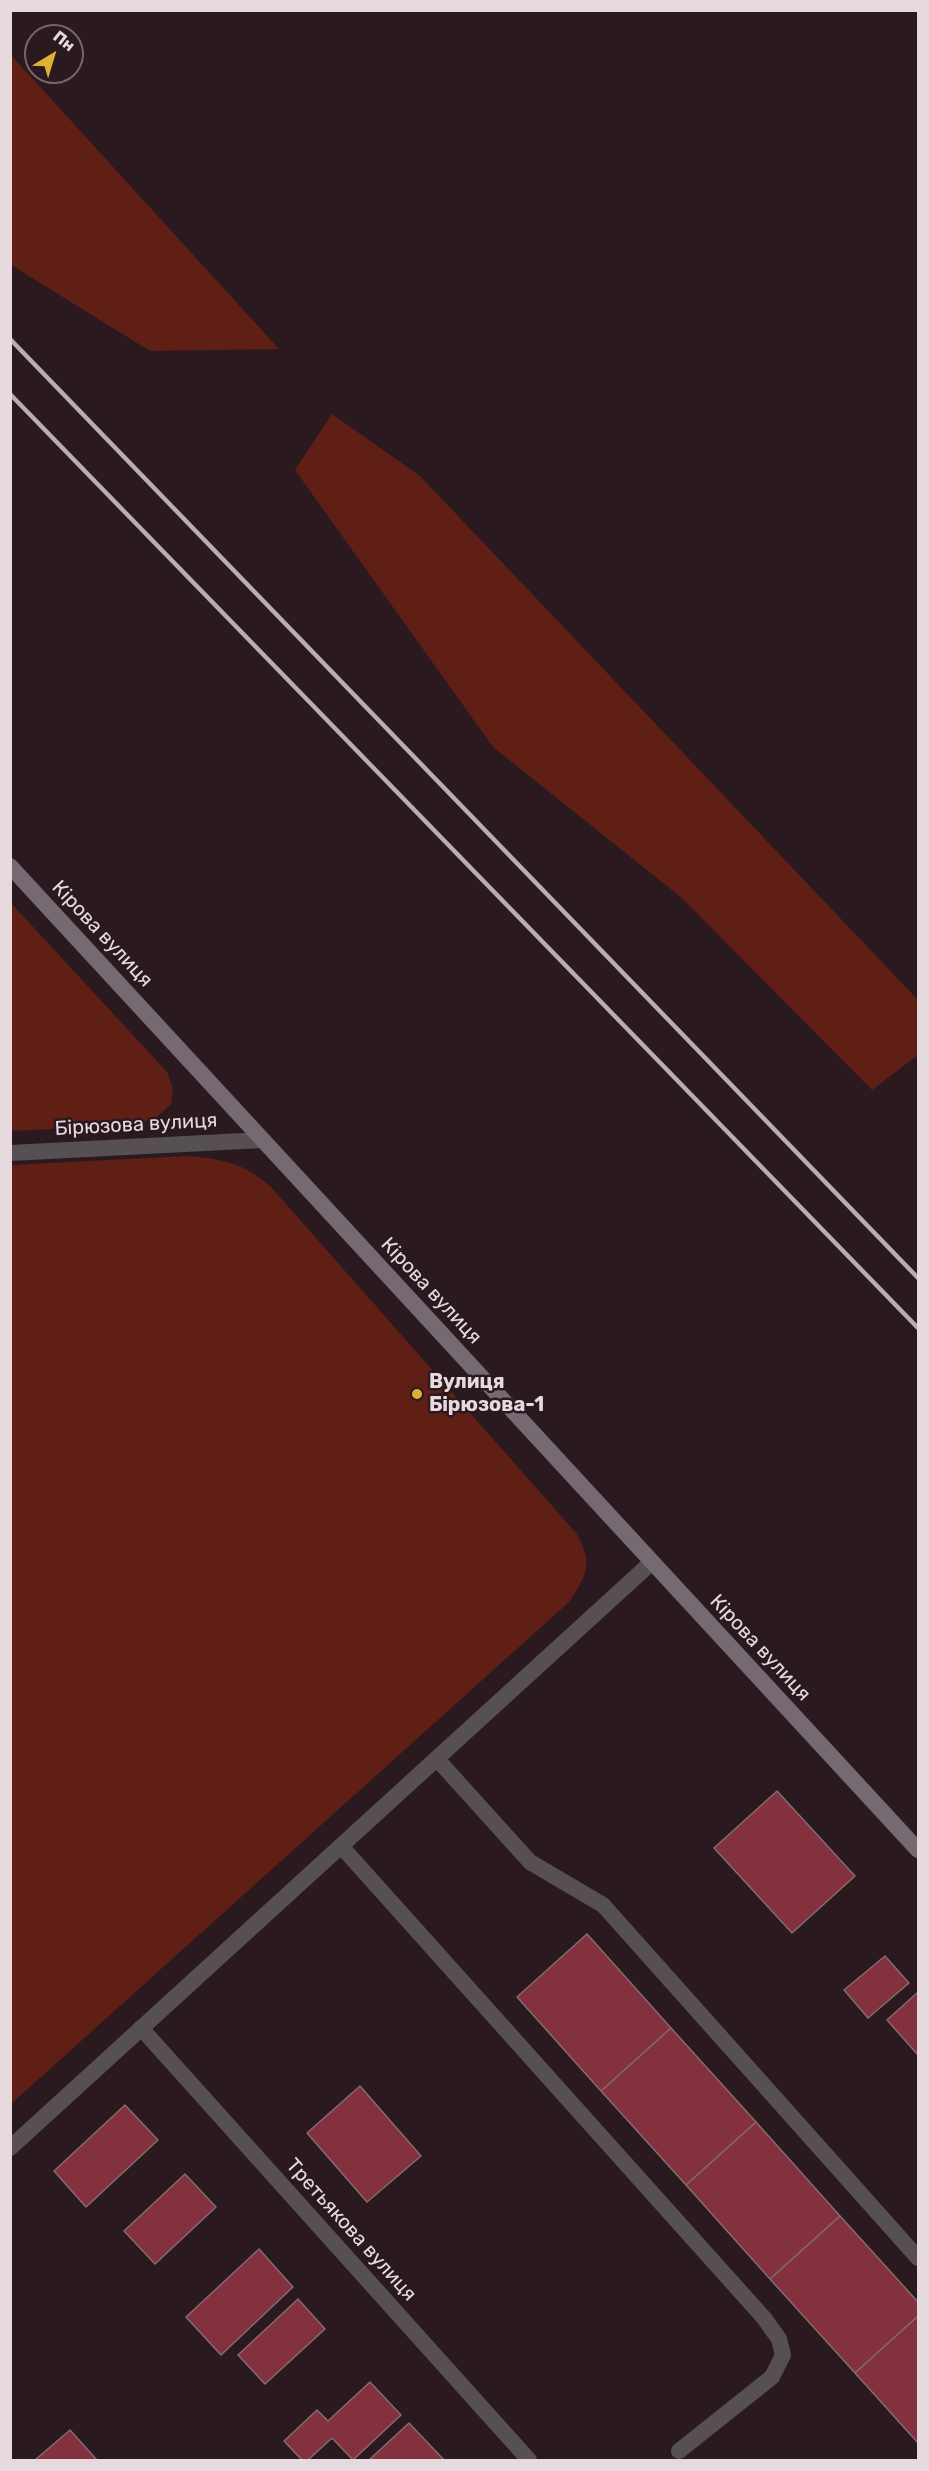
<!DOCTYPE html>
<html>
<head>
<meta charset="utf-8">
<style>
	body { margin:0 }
	#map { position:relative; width:929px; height:2471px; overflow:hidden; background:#2b1920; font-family:Rubik,sans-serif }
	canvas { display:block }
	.frame { position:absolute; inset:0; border:12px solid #e6dade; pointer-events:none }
	.north { position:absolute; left:24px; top:24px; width:60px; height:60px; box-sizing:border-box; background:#2b1920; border:2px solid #76666c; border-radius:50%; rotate:38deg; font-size:16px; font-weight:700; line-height:24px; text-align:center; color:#e6dade }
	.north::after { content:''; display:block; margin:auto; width:21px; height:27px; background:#deb133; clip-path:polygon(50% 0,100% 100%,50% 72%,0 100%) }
</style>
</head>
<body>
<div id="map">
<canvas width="929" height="2471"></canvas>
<div class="frame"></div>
<div class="north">Пн</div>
</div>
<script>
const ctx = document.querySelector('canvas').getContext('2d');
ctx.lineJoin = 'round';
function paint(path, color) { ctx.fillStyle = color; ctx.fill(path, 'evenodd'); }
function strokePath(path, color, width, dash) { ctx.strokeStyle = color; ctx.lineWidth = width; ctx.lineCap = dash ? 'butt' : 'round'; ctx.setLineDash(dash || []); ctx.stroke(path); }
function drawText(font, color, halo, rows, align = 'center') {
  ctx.font = font + ' Rubik,sans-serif'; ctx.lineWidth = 5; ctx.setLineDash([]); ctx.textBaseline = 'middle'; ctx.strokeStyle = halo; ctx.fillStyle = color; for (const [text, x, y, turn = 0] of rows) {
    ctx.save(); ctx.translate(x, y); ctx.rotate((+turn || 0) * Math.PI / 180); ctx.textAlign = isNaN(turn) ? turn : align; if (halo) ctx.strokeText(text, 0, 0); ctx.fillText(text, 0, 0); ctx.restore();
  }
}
paint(new Path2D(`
	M10,55h1l268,294 -129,2 -139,-86z
	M332,414l88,62 498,524v55l-46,35 -190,-192 -189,-151 -198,-277z
	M11,903l156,169 6,17 -2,15 -14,13 -24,8 -122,6z
	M186,1156c37,3 56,6 85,31l305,346c18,30 11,42 -7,69l-558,502v-939z`), '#5f1f15');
const building = new Path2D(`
	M777,1791l78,85 -63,57 -78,-85z
	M587,1934l84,94 -70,63 -84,-94z
	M885,1956l24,27 -41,35 -24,-28z
	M918,1992v63l-31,-35z
	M671,2028l85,94 -70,63 -85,-94z
	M360,2086l61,70 -54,46 -60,-69z
	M125,2105l33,35 -72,67 -32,-36z
	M756,2122l84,94 -70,63 -84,-94z
	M185,2174l31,33 -61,57 -31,-33z
	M840,2216l78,86v14l-63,57 -85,-94z
	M259,2249l34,38 -72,68 -35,-38z
	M298,2299l27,30 -60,55 -27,-29z
	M918,2316v127l-63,-70z
	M370,2382l31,33 -48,45 -21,-22 -24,22h-6l-18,-19 33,-31 11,11z
	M409,2423l35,37h-75z
	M70,2430l27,30h-62z`);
paint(building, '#83313f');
strokePath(building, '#846c6e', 1.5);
strokePath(new Path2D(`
	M437,1759l93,103 73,43 315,353
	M341,1846l423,472 15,21 4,16 -11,22 -93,74
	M10,2148l642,-586`), '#564f54', 16);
strokePath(new Path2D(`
	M141,2028l388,432`), '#564f54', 16);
strokePath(new Path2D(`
	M10,1153l253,-13`), '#564f54', 16);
strokePath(new Path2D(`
	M10,866l908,984`), '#756972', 16);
strokePath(new Path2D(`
	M10,339l908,939
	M10,394l908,934`), '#baadb1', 4.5);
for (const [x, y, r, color] of [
	[417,1394,6,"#deb133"]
]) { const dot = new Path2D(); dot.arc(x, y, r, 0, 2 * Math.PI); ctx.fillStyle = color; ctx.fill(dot); strokePath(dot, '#2b1920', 2); }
drawText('20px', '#e6dade', '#2b1920', [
	["Кірова вулиця",102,934,47],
	["Бірюзова вулиця",136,1125,-3],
	["Кірова вулиця",431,1291,47],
	["Кірова вулиця",760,1648,47],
	["Третьякова вулиця",351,2230,48]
]);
drawText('bold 20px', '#e6dade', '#2b1920', [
	["Вулиця",429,1382],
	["Бірюзова-1",429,1405]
], 'left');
</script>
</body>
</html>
